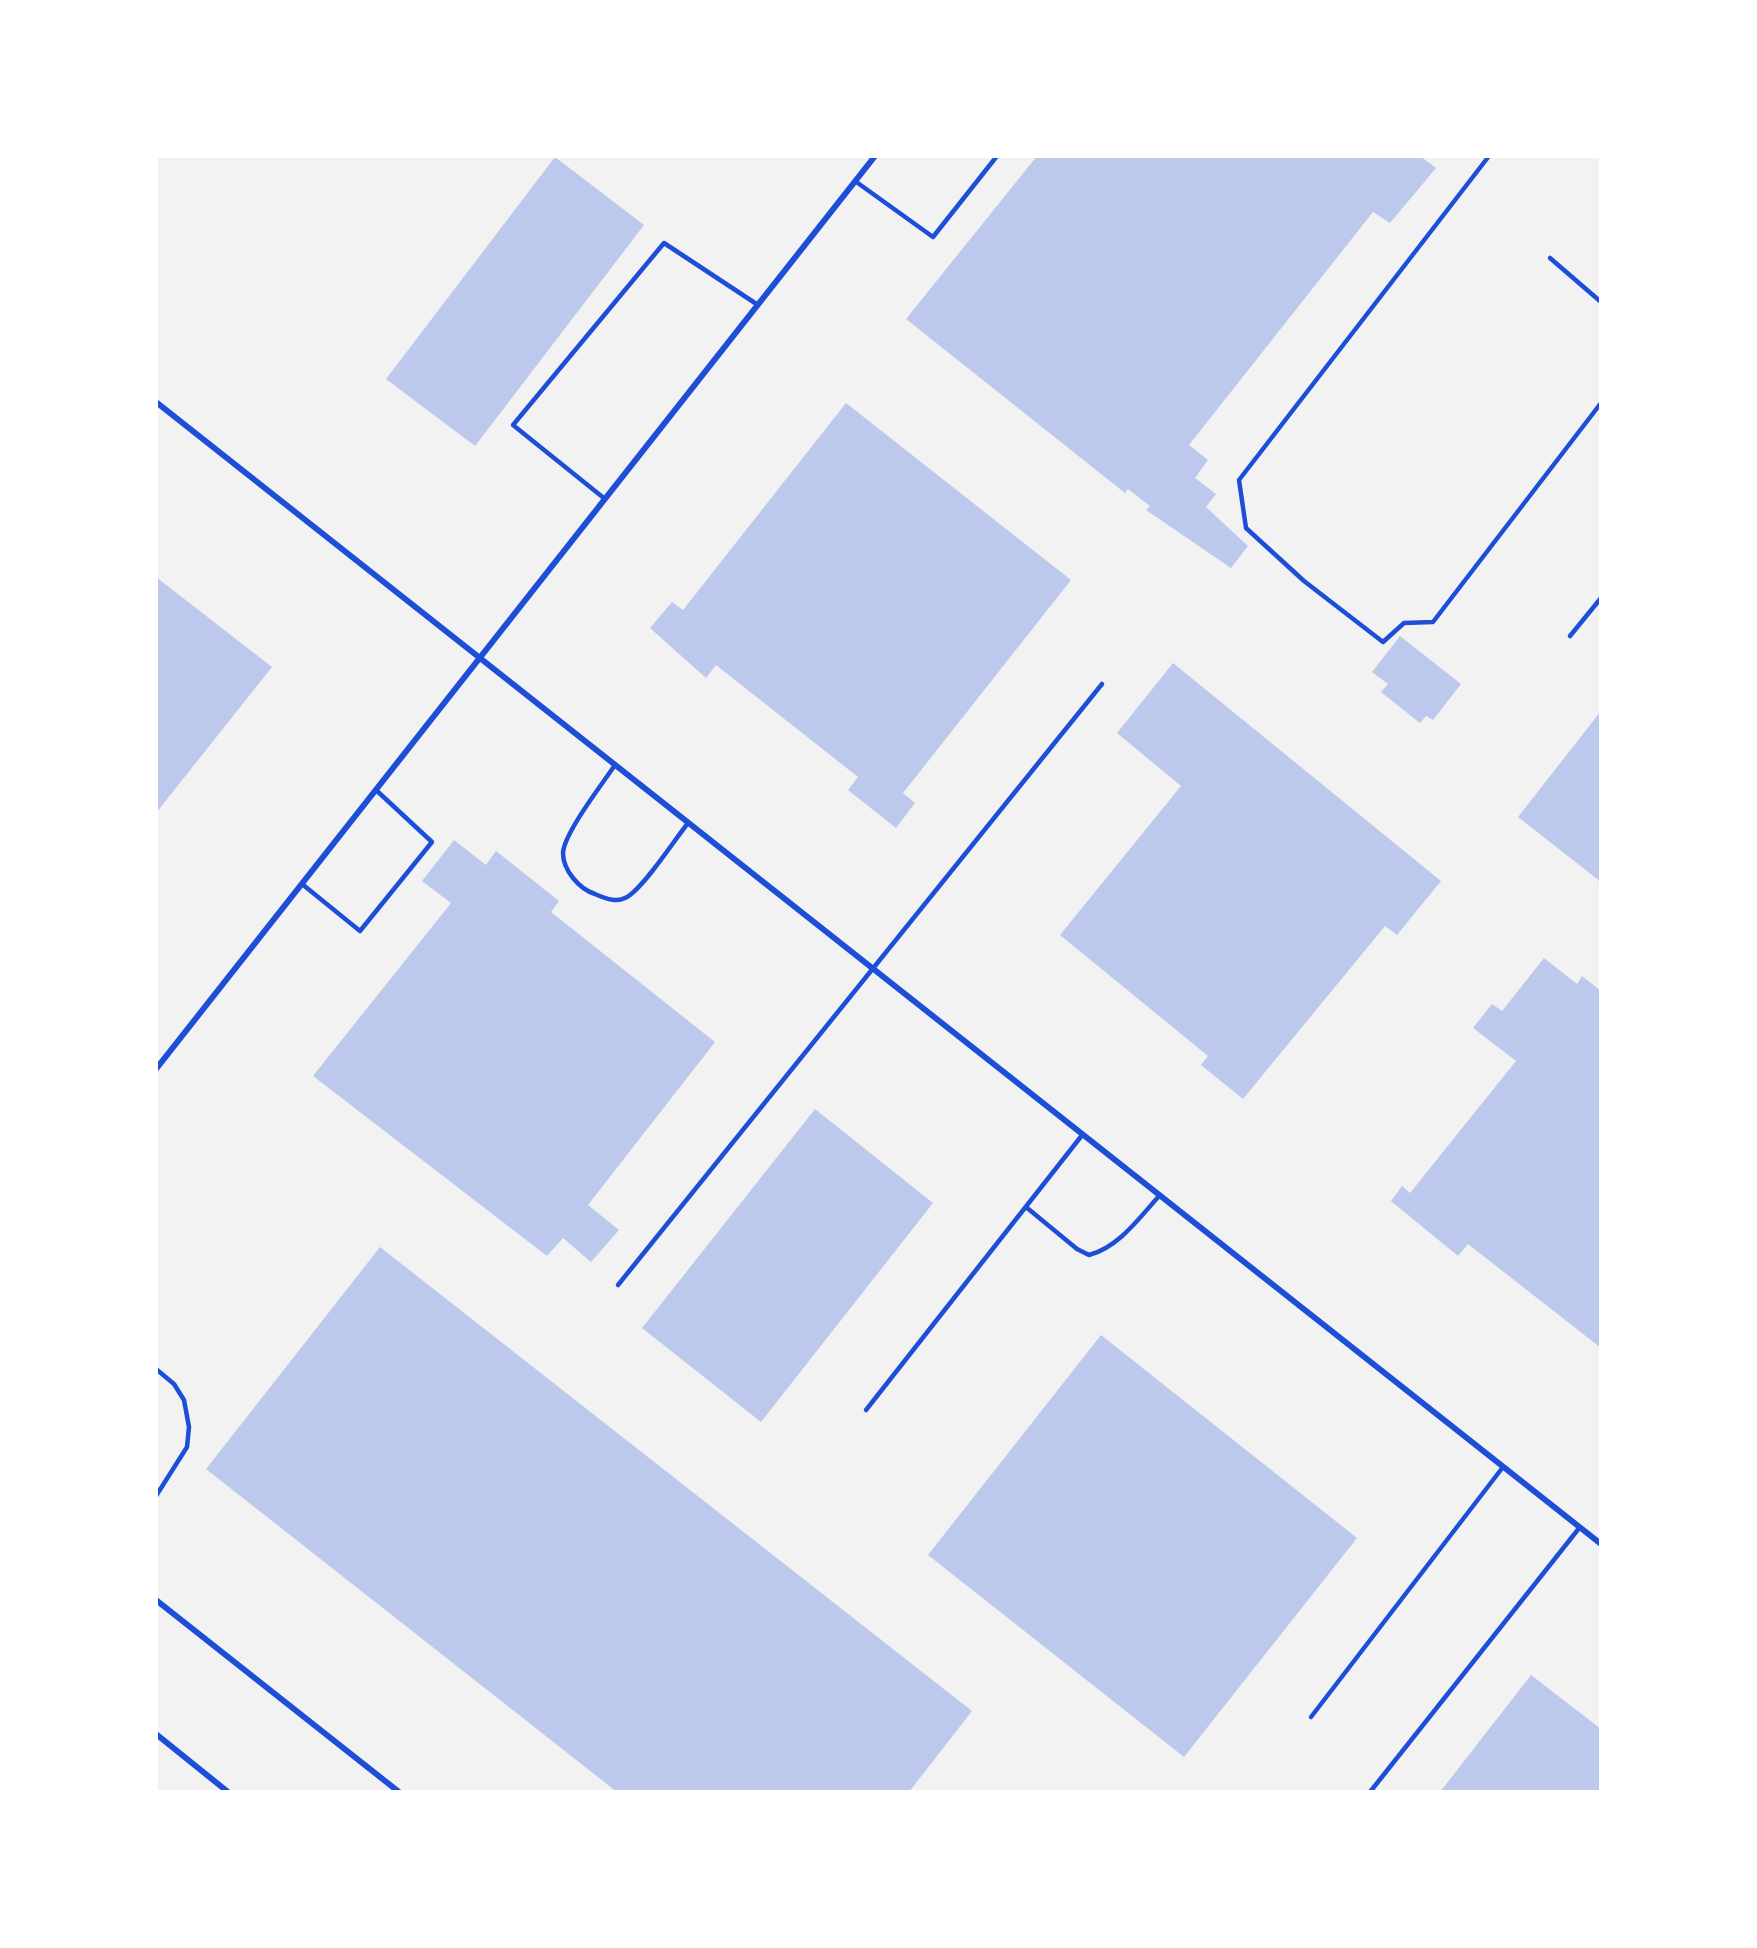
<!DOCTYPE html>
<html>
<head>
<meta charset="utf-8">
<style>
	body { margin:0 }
	#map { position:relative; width:1757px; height:1948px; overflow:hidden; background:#f2f2f2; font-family:Commissioner,sans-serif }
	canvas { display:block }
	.frame { position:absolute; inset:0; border:158px solid #fff; pointer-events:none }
</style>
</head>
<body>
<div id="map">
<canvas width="1757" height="1948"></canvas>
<div class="frame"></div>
</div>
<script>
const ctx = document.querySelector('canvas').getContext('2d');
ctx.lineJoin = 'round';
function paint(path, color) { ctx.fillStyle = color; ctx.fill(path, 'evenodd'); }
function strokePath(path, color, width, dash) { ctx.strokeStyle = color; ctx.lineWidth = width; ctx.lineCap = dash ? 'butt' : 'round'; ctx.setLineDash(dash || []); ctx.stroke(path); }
paint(new Path2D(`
	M1037,156h383l16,12 -46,55 -17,-11 -184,233 19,15 -13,18 21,16 -10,13 42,39 -17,22 -85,-58 4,-4 -22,-17 -3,4 -219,-174z
	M555,157l89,68 -169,221 -89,-67z
	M846,403l225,177 -168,213 12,10 -19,25 -48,-38 10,-13 -142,-112 -10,13 -56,-50 22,-26 11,8z
	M156,577l116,90 -116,146z
	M1400,636l61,48 -28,36 -7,-4 -6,7 -39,-31 7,-8 -16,-12z
	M1173,663l268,218 -44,54 -12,-9 -142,173 -42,-34 7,-9 -148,-121 121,-149 -64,-53z
	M1601,711v171l-83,-65z
	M454,840l32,25 10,-14 63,50 -8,11 164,130 -127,163 31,25 -28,32 -28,-24 -16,18 -234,-180 138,-173 -29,-22z
	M1544,958l33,26 5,-8 19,15v357l-133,-104 -10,12 -67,-55 11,-15 8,7 106,-132 -43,-33 19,-24 10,7z
	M815,1109l118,94 -172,219 -119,-94z
	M380,1247l592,464 -63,81h-292l-411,-323z
	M1101,1335l256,203 -173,219 -256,-202z
	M1531,1675l70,54v63h-161z`), '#bdc9ec');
strokePath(new Path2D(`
	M1489,156l-250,324 7,48 58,53 79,61 21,-19 29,-1 168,-219
	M855,181l78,56 64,-81
	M1550,258l51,44
	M605,499l-92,-74 151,-182 94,62
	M1570,636l31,-38
	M615,765c-12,18 -51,68 -52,88 0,17 16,36 32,41 11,5 24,10 35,1 18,-14 43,-53 58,-72
	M302,884l58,47 72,-89 -56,-52
	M1026,1207l51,42 12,6c30,-8 50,-37 71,-60
	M618,1285l484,-601
	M156,1369l18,15 10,16 5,27 -2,20 -31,49
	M866,1410l217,-276
	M1311,1717l192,-250
	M1370,1792l210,-265`), '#1d4ed8', 4.5);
strokePath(new Path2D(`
	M156,402l1445,1142
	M156,1069l719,-913
	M156,1600l243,192
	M156,1734l72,58`), '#1d4ed8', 6);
</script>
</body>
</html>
